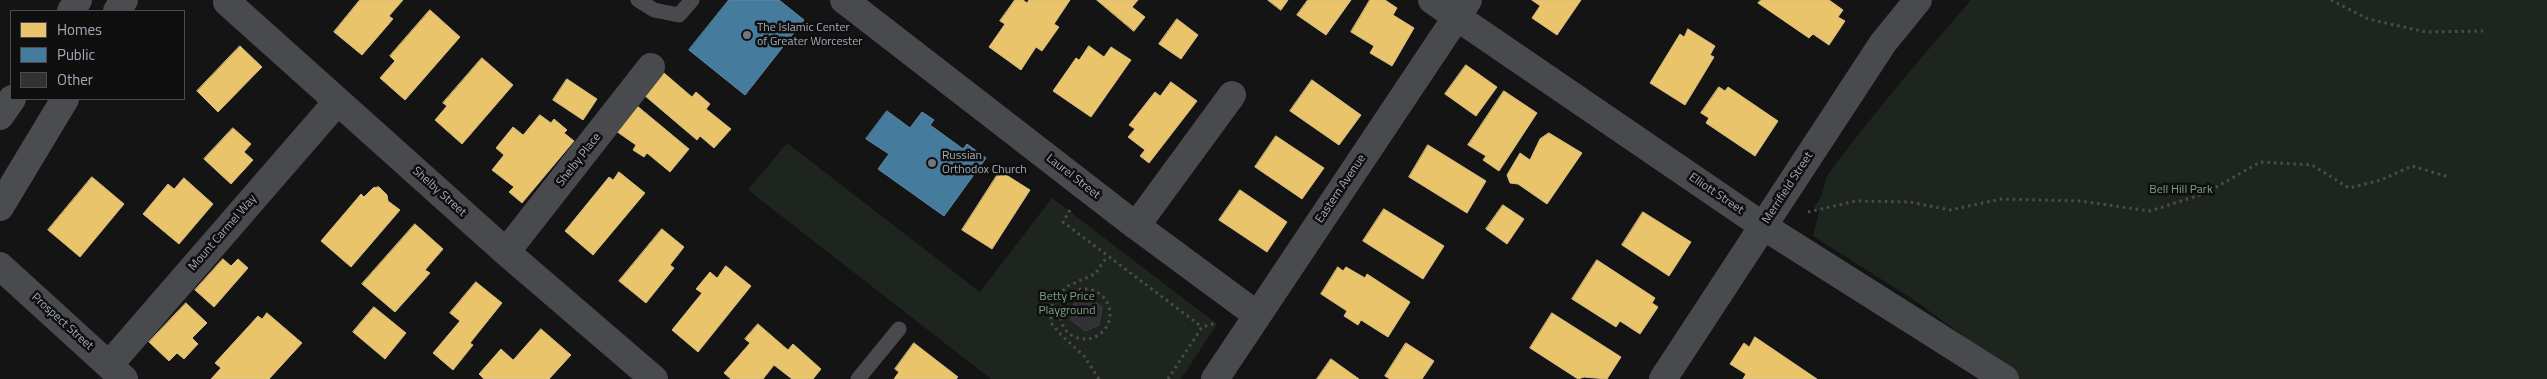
<!DOCTYPE html>
<html>
<head>
<meta charset="utf-8">
<style>
	body { margin:0 }
	#map { position:relative; width:2547px; height:379px; overflow:hidden; background:#141415; font-family:"Titillium Web",sans-serif }
	canvas { display:block }
	.legend { position:absolute; left:10px; top:10px; width:175px; height:90px; box-sizing:border-box; background:#0f0f10; border:1px solid #4b4d52; margin:0; padding:6px 9px; list-style:none; font-size:15px; color:#a5aab6 }
	.legend li { display:flex; align-items:center; gap:10px; height:25px }
	.legend b { width:25px; border:1px solid #4b4d52 }
</style>
</head>
<body>
<div id="map">
<canvas width="2547" height="379"></canvas>
<ul class="legend">
<li><b style="height:14px;background:#e9c46a"></b>Homes</li>
<li><b style="height:14px;background:#457b9d"></b>Public</li>
<li><b style="height:14px;background:#323234"></b>Other</li>
</ul>
</div>
<script>
const ctx = document.querySelector('canvas').getContext('2d');
ctx.lineJoin = 'round';
function paint(path, color) { ctx.fillStyle = color; ctx.fill(path, 'evenodd'); }
function strokePath(path, color, width, dash) { ctx.strokeStyle = color; ctx.lineWidth = width; ctx.lineCap = dash ? 'butt' : 'round'; ctx.setLineDash(dash || []); ctx.stroke(path); }
function drawText(font, color, halo, rows, align = 'center') {
  ctx.font = font + ' "Titillium Web",sans-serif'; ctx.lineWidth = 5; ctx.setLineDash([]); ctx.textBaseline = 'middle'; ctx.strokeStyle = halo; ctx.fillStyle = color; for (const [text, x, y, turn = 0] of rows) {
    ctx.save(); ctx.translate(x, y); ctx.rotate((+turn || 0) * Math.PI / 180); ctx.textAlign = isNaN(turn) ? turn : align; if (halo) ctx.strokeText(text, 0, 0); ctx.fillText(text, 0, 0); ctx.restore();
  }
}
paint(new Path2D(`
	M1971,0h576v379h-535l-14,-18 -87,-63 -98,-62 6,-25 -5,-4c12,-13 8,-25 17,-37 45,-59 92,-115 140,-170z
	M787,143l193,149 72,-94 165,126 -36,55h-190l-243,-189z`), '#1e251f');
const homes = new Path2D(`
	M360,0h43l-14,16 4,3 -31,36 -28,-23z
	M1015,0h8l4,3 2,-3h41l-16,24 5,3 -17,24 -6,-4 -15,23 -32,-23 16,-23 -5,-3z
	M1097,0h41l-6,7 13,10 -11,14z
	M1268,0h20l-7,10z
	M1308,0h43l-25,35 -29,-20z
	M1370,0h15l12,8 -4,7 21,13 -22,38 -22,-13 4,-7 -23,-14z
	M1532,0h49l-24,35 -25,-17 8,-12z
	M1761,0h68l14,10 -5,7 7,4 -16,24 -16,-11 -4,4 -51,-35z
	M430,10l30,27 -55,63 -25,-22 15,-17 -5,-5z
	M1177,19l21,16 -17,24 -22,-15z
	M1688,29l27,17 -5,9 4,2 -29,48 -35,-22 30,-49 4,3z
	M240,46l22,21 -44,45 -21,-21z
	M1089,46l15,11 7,-10 20,13 -40,57 -38,-26 23,-33 3,2z
	M482,58l31,27 -51,59 -27,-24 12,-14 -4,-3z
	M1466,65l31,22 -21,29 -31,-22z
	M664,73l28,24 4,-5 14,12 -4,5 25,20 -17,19 -14,-12 -3,4 -53,-45z
	M567,79l30,20 -14,21 -30,-20z
	M1312,80l49,35 -22,30 -49,-34z
	M1171,82l26,19 -48,62 -9,-7 5,-6 -17,-13 7,-8 -6,-4 26,-33 5,4z
	M1719,87l6,4 3,-4 50,34 -23,35 -49,-33 3,-5 -8,-5z
	M1504,91l33,22 -38,58 -16,-11 3,-4 -18,-11z
	M636,105l53,44 -19,23 -23,-19 -3,4 -11,-7 3,-5 -20,-14z
	M540,115l11,8 3,-4 13,11 -3,3 10,8 -52,62 -13,-11 5,-5 -22,-17 12,-15 -8,-7 17,-21 10,8z
	M233,128l18,16 -7,8 9,8 -22,24 -27,-25z
	M1549,133l33,20 -35,51 -29,-20 -8,-1 -3,-8 13,-22 10,7 10,-21z
	M1276,136l48,32 -22,31 -47,-32z
	M1428,145l58,36 -19,32 -58,-36z
	M1000,171l30,19 -38,59 -30,-19z
	M619,172l26,21 -52,62 -28,-24 44,-54 4,3z
	M92,177l32,27 -44,53 -32,-27z
	M184,178l29,26 -34,40 -36,-30 25,-30 6,5z
	M379,187l8,8 1,6 12,9 -49,57 -30,-26 40,-47 3,3 9,-9z
	M1240,190l47,32 -20,30 -48,-32z
	M1503,205l21,14 -17,25 -21,-15z
	M1384,209l60,37 -21,33 -60,-38z
	M1643,212l48,30 -22,34 -47,-31z
	M415,224l28,25 -18,21 5,3 -35,39 -33,-28z
	M662,229l22,18 -14,18 4,3 -28,35 -27,-22z
	M223,259l8,7 7,-7 10,9 -34,39 -19,-17z
	M1597,260l58,38 -3,5 6,4 -18,27 -20,-13 -4,6 -44,-28z
	M726,266l25,20 -53,66 -26,-22 30,-37 -6,-4 14,-17 7,6z
	M1338,267l5,4 3,-4 19,11 2,-4 43,28 -22,35 -27,-17 -3,5 -14,-9 3,-5 -26,-17z
	M476,282l26,21 -32,40 3,2 -20,25 -20,-17 27,-32 -10,-8z
	M186,303l21,20 -15,15 6,6 -14,15 -7,-6 -8,8 -20,-19z
	M374,307l32,26 -21,26 -32,-27z
	M267,313l35,30 -33,36h-58l10,-11 -6,-5 43,-47 4,3z
	M1552,313l69,44 -14,22 -23,-2 -6,2 -48,-31z
	M758,324l30,26 5,-6 28,25 -8,10h-21l-18,-14 -11,14h-32l-7,-6 26,-30 -5,-4z
	M541,329l30,26 -22,24h-65l-5,-5 22,-25 12,11z
	M1755,337l62,42h-74l3,-5 -16,-10 14,-21 5,4z
	M914,343l44,34 -2,2h-62l5,-7 -4,-3z
	M1406,343l28,18 -12,18h-32l-5,-3z
	M1331,359l28,20h-42z`);
paint(homes, '#e9c46a');
strokePath(homes, '#d5bc81', 1);
const public = new Path2D(`
	M729,0h50l25,20 -59,75 -56,-45z
	M887,111l23,17 12,-16 12,8 -4,5 33,24 4,-5 19,14 -42,58 -66,-47 11,-15 -23,-15z`);
paint(public, '#457b9d');
strokePath(public, '#6289a4', 1);
const building = new Path2D(`
	M1090,298l12,9 -3,18 -14,6 -14,-11 3,-16z`);
paint(building, '#323234');
strokePath(building, '#3d3e41', 1);
strokePath(new Path2D(`
	M2331,0l37,19 58,13 57,-1
	M1070,210l-7,12 139,105
	M1808,212l48,-11 54,1 40,8 51,-11 79,2 70,10 56,-18 54,-31 52,3 37,23 32,-8 31,-14 37,11
	M1060 314a25 25 0 1 1 50 0a25 25 0 1 1-50 0Z
	M1099,379l-15,-23 -23,-21 -10,-12v-15l5,-11 12,-11 27,-12 12,-17
	M1168,379l34,-52 14,-4`), '#4a4b4f', 3, [2.5, 4]);
strokePath(new Path2D(`
	M638,0l16,10 25,5 13,-15
	M858,379l41,-50`), '#494a4d', 15);
strokePath(new Path2D(`
	M844,0l283,219 130,96
	M1432,0l331,226 242,153
	M227,2l279,250 148,127
	M1136,226l96,-131
	M506,252l145,-185
	M0,266l124,113
	M109,365l228,-263
	M1215,379l253,-379
	M1663,379l220,-336 35,-43`), '#494a4d', 28);
strokePath(new Path2D(`
	M71,11l7,-11
	M117,11l7,-11
	M0,116l12,-17
	M0,207l65,-108`), '#4b4c4f', 28);
for (const [x, y, r, color] of [
	[747,35,5,"#72767e"],
	[932,163,5,"#72767e"]
]) { const dot = new Path2D(); dot.arc(x, y, r, 0, 2 * Math.PI); ctx.fillStyle = color; ctx.fill(dot); strokePath(dot, '#0f0f10', 2); }
drawText('12px', '#a5aab6', '#0f0f10', [
	["The Islamic Center",757,28],
	["of Greater Worcester",757,42],
	["Russian",942,156],
	["Orthodox Church",942,170]
], 'left');
drawText('12px', '#a5aab6', '#0f0f10', [
	["Shelby Place",579,160,-52],
	["Laurel Street",1073,177,38],
	["Merrifield Street",1788,188,-57],
	["Eastern Avenue",1341,189,-56],
	["Shelby Street",439,192,42],
	["Elliott Street",1716,194,34],
	["Mount Carmel Way",223,233,-49],
	["Prospect Street",62,322,42]
]);
drawText('12px', '#7ca180', '#0f0f10', [
	["Bell Hill Park",2181,190],
	["Betty Price",1067,297],
	["Playground",1067,311]
]);
</script>
</body>
</html>
